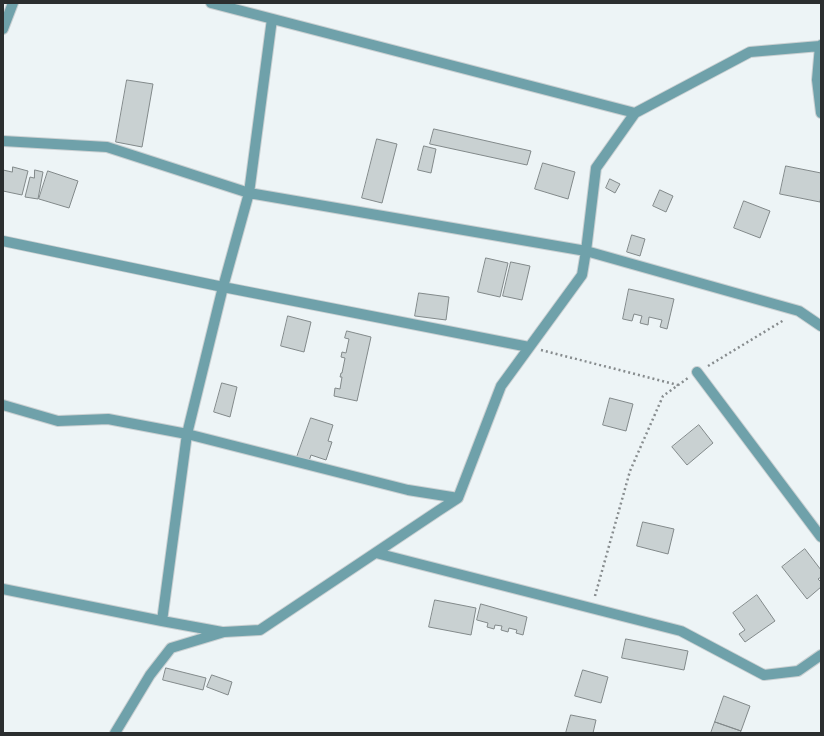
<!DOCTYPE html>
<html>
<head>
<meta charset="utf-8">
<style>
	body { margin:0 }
	#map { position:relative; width:824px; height:736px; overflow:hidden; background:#edf4f6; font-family:Figtree,sans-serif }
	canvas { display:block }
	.frame { position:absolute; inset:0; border:4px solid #2b2e2f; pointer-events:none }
</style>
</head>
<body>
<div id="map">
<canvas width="824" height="736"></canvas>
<div class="frame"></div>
</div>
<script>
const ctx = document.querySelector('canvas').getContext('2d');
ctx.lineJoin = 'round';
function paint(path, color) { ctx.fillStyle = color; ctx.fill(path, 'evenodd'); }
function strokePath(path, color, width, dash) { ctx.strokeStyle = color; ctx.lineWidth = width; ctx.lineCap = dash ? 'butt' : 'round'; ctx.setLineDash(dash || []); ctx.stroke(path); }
const building = new Path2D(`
	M127,80l26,4 -11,63 -26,-5z
	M434,129l97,22 -4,14 -97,-21z
	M377,139l20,5 -15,59 -20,-5z
	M424,146l12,3 -5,24 -13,-3z
	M543,163l32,9 -7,27 -33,-10z
	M786,166l35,7v23l-1,6 -40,-8z
	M13,167l15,4 -6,24 -19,-4v-21l9,2z
	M35,170l8,2 -5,27 -13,-2 5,-20 4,1z
	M48,171l30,10 -9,27 -30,-9z
	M610,179l10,5 -5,9 -9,-5z
	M660,190l13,6 -7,16 -13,-6z
	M744,201l26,10 -10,27 -26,-10z
	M632,235l13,4 -5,17 -13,-4z
	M486,258l22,5 -8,34 -22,-5z
	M511,262l19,4 -8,34 -19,-4z
	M629,289l45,10 -7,30 -7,-2 2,-7 -13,-3 -1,8 -8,-2 2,-7 -8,-2 -2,7 -9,-2z
	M419,293l30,4 -3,23 -31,-4z
	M288,316l23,6 -7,30 -23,-6z
	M347,331l24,6 -14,64 -23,-5 1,-8 5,1 2,-12h-2l1,-4h1l3,-15 -4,-1 1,-5 4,1 3,-14 -4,-1z
	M222,383l15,4 -7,30 -16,-5z
	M610,398l23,6 -7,27 -23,-6z
	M311,418l22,7 -5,16 4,1 -6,18 -15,-5 -2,6 -12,-4z
	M699,425l14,18 -26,22 -15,-18z
	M643,522l31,7 -6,25 -31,-8z
	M805,549l16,21v7l-3,2 3,3v5l-14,12 -25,-32z
	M757,595l18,26 -30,21 -6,-8 6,-4 -12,-17z
	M435,600l41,8 -5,27 -42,-8z
	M481,604l46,13 -4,18 -7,-2 1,-3 -8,-2 -1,4 -7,-2 1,-4 -7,-1 -1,4 -7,-2 1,-4 -11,-3z
	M626,639l62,12 -4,19 -62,-12z
	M166,668l40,10 -3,12 -40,-10z
	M583,670l25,7 -7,26 -26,-7z
	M212,675l20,7 -4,13 -21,-8z
	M724,696l26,10 -9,25 -26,-9z
	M571,715l25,5 -3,13h-27z
	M715,722l26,9 -1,2h-29z`);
paint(building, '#c9d1d2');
strokePath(building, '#82898a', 1);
const minor = new Path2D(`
	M211,3l424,110
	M3,29l10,-26
	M821,45l-1,1 -3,34 4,33
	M3,141l104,6 142,46 337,58 213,60 22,15
	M3,241l220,46 306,60
	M697,372l124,165
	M3,405l55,16 50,-2 79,15 221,56 50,8
	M376,553l305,78 83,44 34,-4 23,-16
	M3,589l159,32 60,11
	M162,621l25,-187 36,-147 26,-94 23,-174
	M115,733l35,-58 21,-27 53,-16 36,-2 178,-119 20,-13 43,-112 81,-111 4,-24 10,-83 39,-55 115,-61 70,-6`);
strokePath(minor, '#cad0d2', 12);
strokePath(new Path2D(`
	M541,350l137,35
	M708,366l76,-46
	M595,596l35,-125 33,-75 25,-18`), '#878c8e', 2.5, [2, 3]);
strokePath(minor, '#6fa1aa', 10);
</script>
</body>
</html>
